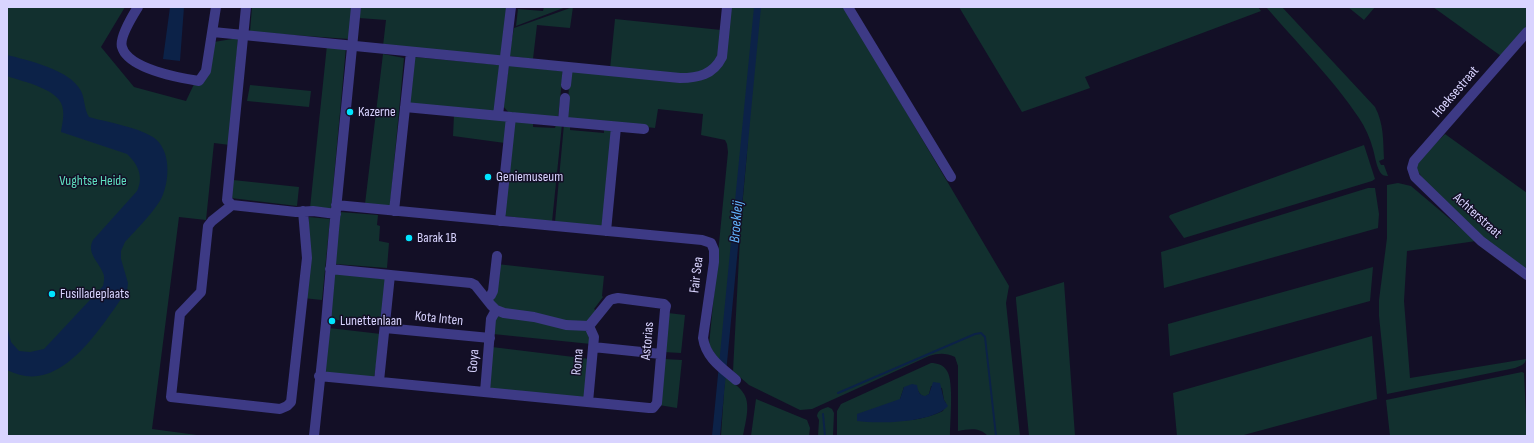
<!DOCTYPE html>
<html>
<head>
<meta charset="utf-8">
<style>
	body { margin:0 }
	#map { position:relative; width:1534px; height:443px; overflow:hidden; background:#130f26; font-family:"Sofia Sans Condensed",sans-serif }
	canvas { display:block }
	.frame { position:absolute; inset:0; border:8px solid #d9d4ff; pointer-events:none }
</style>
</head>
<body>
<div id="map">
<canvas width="1534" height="443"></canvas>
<div class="frame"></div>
</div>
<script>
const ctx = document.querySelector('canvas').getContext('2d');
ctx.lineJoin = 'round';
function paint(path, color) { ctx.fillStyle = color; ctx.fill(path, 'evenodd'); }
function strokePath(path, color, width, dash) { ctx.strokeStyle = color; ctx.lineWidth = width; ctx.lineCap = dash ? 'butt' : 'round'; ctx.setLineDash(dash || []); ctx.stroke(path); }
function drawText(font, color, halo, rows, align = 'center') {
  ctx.font = font + ' "Sofia Sans Condensed",sans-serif'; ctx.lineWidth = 3; ctx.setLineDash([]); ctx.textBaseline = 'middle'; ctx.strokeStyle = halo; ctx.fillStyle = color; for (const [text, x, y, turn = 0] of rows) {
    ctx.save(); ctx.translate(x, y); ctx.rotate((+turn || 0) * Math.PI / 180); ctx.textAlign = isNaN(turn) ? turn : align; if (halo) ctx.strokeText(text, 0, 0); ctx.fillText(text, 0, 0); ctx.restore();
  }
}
paint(new Path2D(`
	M7,7h118l-24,40 33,40 52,14 28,-59 24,-4 -8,107 -16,-2 -8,77 -27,-3 -27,212 45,6v1h-190z
	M252,7h101l-4,32 -99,-7z
	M361,7h148l-5,50 -121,-11 3,-26 -27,-2z
	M544,7h22l-50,19 2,-17 25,2z
	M573,7l-3,21 -33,-3 -4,34 -23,-3 -1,-2 5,-26z
	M731,7h113l165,279 -3,17 14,133h-32c-9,-9 -18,-7 -30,-5v-65l-3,-9c-9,-4 -16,-4 -26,-1l-117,53 -12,1 -51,-25 -16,-14 8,-152 6,-67 4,-82 -29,295 -13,-20 19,-193 -1,-8 -2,-4 -24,-5 2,-21 -45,-5 -3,19 -88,-10 3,-48 102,9 45,-10z
	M959,7h299l3,4 -176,66 5,11 -68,24z
	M1266,7h16l93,100c9,17 8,33 9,52l-5,2 2,4h3l4,11c-4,0 -6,-1 -8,-4 -4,-7 -5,-16 -7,-23 -3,-11 -8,-22 -14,-31 -25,-38 -63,-76 -93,-111z
	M1348,7h27l-11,13z
	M1433,7h94v19l-26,30z
	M615,19l106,11 -4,31 -7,8 -21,7 -79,-7z
	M327,45l19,2 -15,163 -21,-2z
	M383,54l21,4 -14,148 -25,-2z
	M414,57l86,8 -5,48 -87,-8z
	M509,65l54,6 -5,47 -49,-5 -6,-7z
	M250,85l61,6 -2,16 -62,-6z
	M454,115l54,6 -3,22 -52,-7z
	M518,120l15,2v5l22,1 1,-4h6l-10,98 -46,-6 -2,-3 8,-88z
	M564,124l6,1v5l34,3v-5l8,3 -10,94 -2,1 -45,-4z
	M1445,134l82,59v78l-50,-36 -44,-43 -17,-23 1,-7z
	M1364,145l11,34 -3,2 -188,57 -15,-21 1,-2z
	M233,180l66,7 -2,19 -66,-8z
	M1398,183l13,3 65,55 -69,10 -3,50 6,77 116,-19c-1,6 -6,7 -11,9l-128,26 -8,-78v-16l8,-62v-53z
	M1368,188h7l4,26 -1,14 -214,60 -3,-36z
	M340,212l38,3 -1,10 3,1 -1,15 10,2 -2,25 -52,-4z
	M309,217l21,2 -8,81 -19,-2z
	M497,264l107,12 -2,20 1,1 -9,12 4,3 -13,12 -84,-14 -10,-12z
	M1373,267l-3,34 -200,55 -2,-32z
	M334,273l52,6 -5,46 -52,-6z
	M1064,282l11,154h-46l-13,-136v-3z
	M668,313l17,2 -4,38 -18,-1z
	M495,316l32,3 59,10 5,15 -98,-10z
	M329,328l52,6 -7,44 -50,-5z
	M1372,336l5,63 -137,37h-63l-4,-43z
	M492,347l98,12 -6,39 -96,-10z
	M664,359l18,1 -5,48 -18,-3z
	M931,363c6,0 13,2 16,8 7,10 3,51 3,65h-113v-25l4,-7zM931,386l11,2 2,12 2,3 -3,8c-14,6 -28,10 -43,9v-21l4,-12 14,4 3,4 4,2 4,-3z
	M1522,372l2,1 3,63h-137l-4,-36z
	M725,376c7,6 15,11 19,18 7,11 1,30 -1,42h-22z
	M756,399l51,21 3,8 -1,8h-58z
	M828,407l4,2 2,4 -1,23h-15l1,-16 -2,-4c1,-6 5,-7 11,-9z`), '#12302f');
paint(new Path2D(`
	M170,7h14l-4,54 -17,-2z
	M754,7h7l-41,429h-8z
	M7,55c20,5 64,15 74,36 4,8 3,18 8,26 21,6 45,9 64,20 18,12 17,42 9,60 -7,14 -26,33 -37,45l-4,9v8l7,24 -1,8c-27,36 -66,107 -120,79v-44l4,16 8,9 11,1 14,-3 59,-63c1,-4 2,-9 0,-13 -4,-11 -17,-20 -10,-33l44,-49c7,-14 1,-27 -10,-37l-66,-22c1,-7 3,-15 2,-22 -1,-21 -40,-28 -56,-34z
	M933,382l7,1 4,17 4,6c-15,17 -70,18 -91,15v-7l43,-15 4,-12 8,-3 5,1c1,6 2,10 8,11l4,-2z`), '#0c2248');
strokePath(new Path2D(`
	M838,393l137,-59 6,-1 4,4 11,99
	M823,414l2,22`), '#0c2248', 2);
strokePath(new Path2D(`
	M138,7c-5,8 -19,31 -16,40 6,22 58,31 77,34l7,-10 10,-64
	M246,7l-19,193 5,5 64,7 17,-1 23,3
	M848,7l103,170
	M213,32l467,46c18,0 33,-3 42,-21l5,-50
	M1527,32l-113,129 -2,7 3,9 66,64 46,34
	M566,85l2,-18
	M405,107l106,10 -11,104
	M498,115l13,-108
	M511,117l133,12
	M563,121l2,-23
	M232,205l-20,16 -4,5 -7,66 -21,22 -9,83 109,12 7,-3 4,-4 16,-144 -4,-47
	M336,205l366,35 9,3 3,7v12l-11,76c3,20 19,30 33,42
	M394,211l17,-159
	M606,231l10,-104
	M487,299l4,-4 2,-4 4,-35
	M385,328l105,10
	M593,347l68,7
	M319,376l330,32h4l4,-5 8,-93 1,-4 -2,-2 -46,-6 -5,1 -3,1 -21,26 -23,-1 -32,-8 -30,-4 -8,-3 -5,-5 -16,-20 -4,-2 -141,-14
	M379,381l11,-106
	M485,392l6,-73 5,-9
	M588,402l6,-65 -5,-11
	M314,436l12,-113 8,-93 22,-223`), '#3d3a85', 10);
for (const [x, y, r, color] of [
	[350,112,4,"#00e5ff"],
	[488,177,4,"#00e5ff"],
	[409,238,4,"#00e5ff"],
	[52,294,4,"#00e5ff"],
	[332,321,4,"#00e5ff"]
]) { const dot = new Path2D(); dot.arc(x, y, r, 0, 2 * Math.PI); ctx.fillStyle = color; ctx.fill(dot); strokePath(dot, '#130f26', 1.5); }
drawText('14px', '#d9d4ff', '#130f26', [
	["Hoeksestraat",1456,92,-49],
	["Achterstraat",1477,216,42],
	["Fair Sea",697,275,-83],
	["Kota Inten",439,319,6],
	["Astorias",648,341,-85],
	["Goya",474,361,-85],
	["Roma",578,362,-85]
]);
drawText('14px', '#d9d4ff', '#130f26', [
	["Kazerne",358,112],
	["Geniemuseum",496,177],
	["Barak 1B",417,238],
	["Fusilladeplaats",60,294],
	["Lunettenlaan",340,321]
], 'left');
drawText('14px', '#5fe0c0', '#130f26', [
	["Vughtse Heide",93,181]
]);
drawText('italic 15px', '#62b6ff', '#130f26', [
	["Broekleij",737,222,-85]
]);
</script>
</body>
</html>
